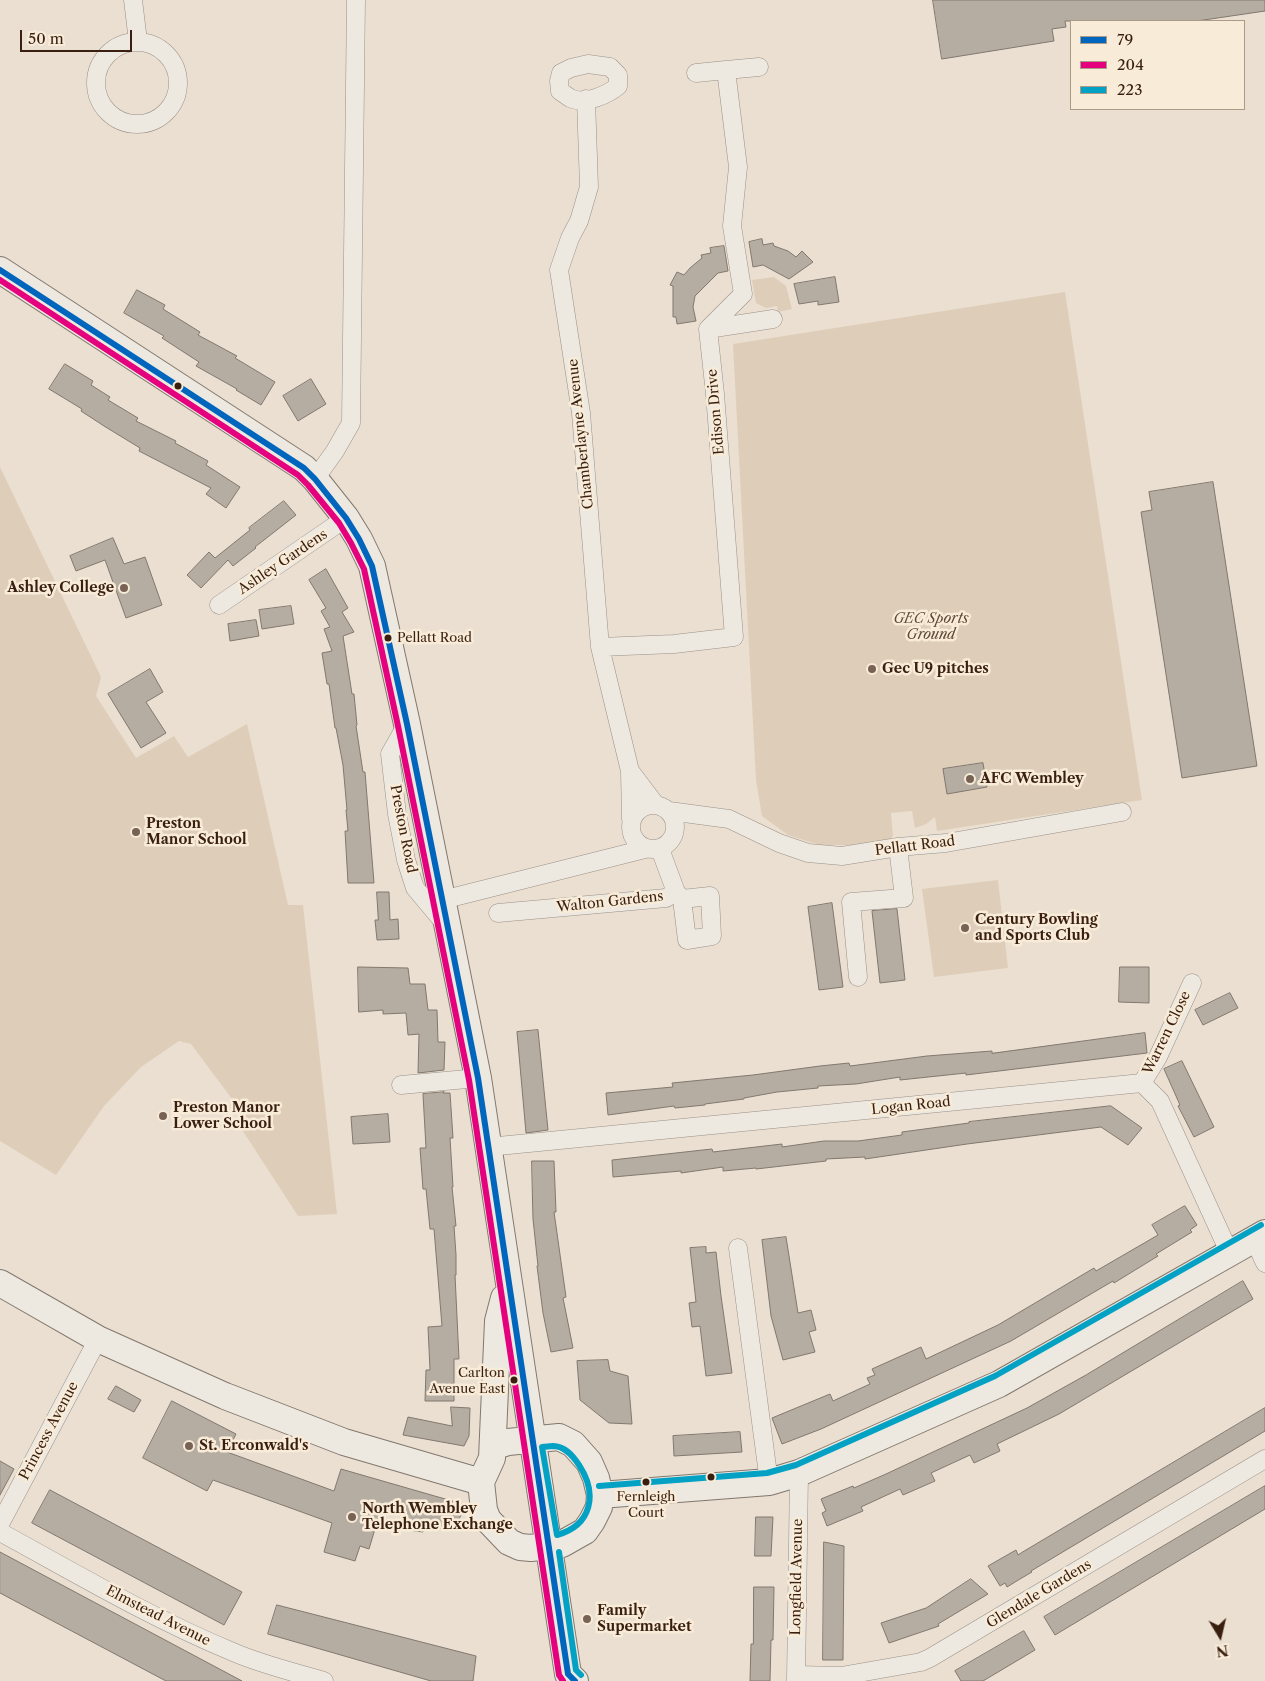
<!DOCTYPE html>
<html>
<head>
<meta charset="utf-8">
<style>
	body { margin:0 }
	#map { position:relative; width:1265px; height:1681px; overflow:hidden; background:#eadfd0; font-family:"Libre Caslon Text",serif }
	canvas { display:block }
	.legend { position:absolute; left:1070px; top:20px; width:175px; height:90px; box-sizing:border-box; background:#f8ecd9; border:1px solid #ac9a89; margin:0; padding:6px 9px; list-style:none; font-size:15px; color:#3a1f10 }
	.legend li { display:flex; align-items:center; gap:10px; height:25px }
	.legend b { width:25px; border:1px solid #ac9a89 }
	.north { position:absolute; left:1195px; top:1611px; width:50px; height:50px; -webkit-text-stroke:4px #f8ecd9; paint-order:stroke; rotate:171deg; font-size:14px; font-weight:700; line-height:20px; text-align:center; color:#3a1f10 }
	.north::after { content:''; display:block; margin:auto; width:18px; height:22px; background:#3a1f10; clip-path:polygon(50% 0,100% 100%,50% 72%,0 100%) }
	.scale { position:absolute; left:20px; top:30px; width:112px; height:22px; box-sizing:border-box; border:2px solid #3a1f10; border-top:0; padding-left:6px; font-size:15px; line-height:18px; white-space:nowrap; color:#3a1f10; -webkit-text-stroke:4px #f8ecd9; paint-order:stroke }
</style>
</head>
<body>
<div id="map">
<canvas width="1265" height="1681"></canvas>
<ul class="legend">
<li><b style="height:6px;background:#0065bd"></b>79</li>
<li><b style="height:6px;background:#e5007d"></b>204</li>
<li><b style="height:6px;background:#03a2c4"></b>223</li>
</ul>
<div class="north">N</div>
<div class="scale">50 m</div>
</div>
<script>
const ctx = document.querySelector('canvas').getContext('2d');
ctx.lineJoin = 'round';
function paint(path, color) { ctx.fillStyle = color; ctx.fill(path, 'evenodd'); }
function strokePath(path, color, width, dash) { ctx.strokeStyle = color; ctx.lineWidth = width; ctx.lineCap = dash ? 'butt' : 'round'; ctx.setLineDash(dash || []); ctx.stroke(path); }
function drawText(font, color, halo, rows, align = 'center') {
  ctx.font = font + ' "Libre Caslon Text",serif'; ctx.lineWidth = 5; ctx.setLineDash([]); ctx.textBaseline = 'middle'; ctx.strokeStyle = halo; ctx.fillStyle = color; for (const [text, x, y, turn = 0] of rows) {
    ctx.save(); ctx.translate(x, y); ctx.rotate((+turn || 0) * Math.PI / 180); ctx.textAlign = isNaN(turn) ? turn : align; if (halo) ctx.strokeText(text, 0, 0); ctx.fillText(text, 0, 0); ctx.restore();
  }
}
paint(new Path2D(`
	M774,277l12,9 6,23 -14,3 -1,-6 -11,2 -10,-5 -4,-23z
	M1065,292l77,508 -205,31 -2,-14 -9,7 -11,4 -3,-17 -21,2 2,23 -5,5 -27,4h-42l-31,-10 -26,-19 -6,-36 -23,-436z
	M0,467l101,210 -5,19 40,62 38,-22 14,21 59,-33 41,181h15l34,309 -39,2 -59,-91 8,-6 -56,-75 -12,-3 -38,26 -37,39 -48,69 -56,-34z
	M998,880l10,88 -74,9 -12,-88z`), '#deceb9');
const building = new Path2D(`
	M933,0h332v11l-68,10h-132l1,6 -14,2 2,12 -112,18z
	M762,239l1,6 10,-2 1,3 14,5 8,6 6,-6 11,11 -24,17 -26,-14 -10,2 -4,-25z
	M724,246l4,25 -10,2 -23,23 -2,11 3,14 -19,3 -1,-7h-3v-31l-3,-1 7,-13 7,3 6,-7 12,-10 -1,-3 10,-2 -1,-5z
	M835,277l4,25 -21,3v-4l-19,3 -5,-20z
	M137,290l28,15 -2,4 37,23 -2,3 39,21 -2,2 40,24 -14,23 -25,-15 1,-1 -41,-23 3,-4 -37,-24 2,-2 -40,-23z
	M65,364l28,17 -2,4 19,12 -2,3 30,18 -2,3 40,20 -1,2 33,18 -2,4 34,22 -14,21 -20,-14 5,-6 -72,-37 1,-3 -36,-22 -23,-15 1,-2 -33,-20z
	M311,379l15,25 -28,17 -15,-25z
	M1213,482l44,284 -75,12 -41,-266 11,-2 -3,-18z
	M284,501l12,14 -41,32 1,1 -23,18 -5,-6 -27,28 -14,-13 22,-23 6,6 35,-28 -1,-2z
	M113,538l11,26 21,-7 17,48 -36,13 -21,-58 -29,11 -6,-15z
	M326,569l22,39 -6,4 12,20 -11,4 9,58h2l3,31 -1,1 7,46h2l9,111h-26l-3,-52h3l-2,-21h1l-4,-45 -7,-37h-1l-6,-44h-2l-5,-31 10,-2 -8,-22 6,-2 -9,-16 5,-3 -17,-28z
	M291,606l3,18 -32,5 -3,-19z
	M256,620l3,16 -29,5 -2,-17z
	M150,669l13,23 -17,10 20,31 -25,15 -33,-54z
	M983,763l4,24 -40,7 -4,-25z
	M377,892h12l1,28 8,-1 1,20 -22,1 -2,-20h3z
	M832,903l11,84 -24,3 -11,-83z
	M897,909l8,71 -25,3 -8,-72z
	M358,967l50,1 2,16h15l3,26h9l1,32h7l-1,28 -26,3 1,-39 -11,1 -2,-22 -23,1v-4l-24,2z
	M1120,967h29v36l-30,-1z
	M1230,993l8,15 -35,17 -8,-15z
	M538,1030l10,100 -22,3 -9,-101z
	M1145,1033l2,20 -181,22v-2l-66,7v-3l-44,7 -38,2v2l-41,4 -33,6v1l-39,5v1l-30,3 -1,-2 -66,9 -2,-22 67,-6 -1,-4 81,-8 67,-9 29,-3 1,3 77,-10 65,-5v2z
	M1182,1061l32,66 -20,10 -16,-31 2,-1 -16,-36z
	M444,1092l-1,1h7l3,45h-3l3,49h-1l4,39h-2l2,29v20h-1l4,84h-5v42h-29l1,-31h4l-2,-43 14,-1 -8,-97h-4l-4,-40h-3l-3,-41h6l-3,-54z
	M1111,1106l31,22 -14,17 -27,-18 -134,17 -102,15v-2l-39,2v2l-70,8v-1l-33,3v-4l-42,6v-2l-68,6 -1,-17 100,-11 1,3 69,-8v3l42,-6h34l44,-6v-3l67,-9v-1z
	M388,1114l2,28 -37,2 -2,-27z
	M532,1161h22l2,51h-2l12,85 -3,1 10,50 -22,4 -8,-39 -6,-47h1l-5,-47z
	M1185,1206l12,19 -7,5 2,2 -36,22 2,2 -18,11 -26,16 -1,-2 -102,60 -190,88 -39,15 -10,-26 58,-24 3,7 37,-17 -3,-6 8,-3 -3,-6 49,-22 5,12 72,-34 96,-57 2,3 62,-36 -6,-10z
	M786,1237l12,76 13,-3 5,20 -7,2 6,20 -32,8 -12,-44 -9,-76z
	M706,1247v6l10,-1 5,44 11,77 -26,3 -6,-50 -8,1 -3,-24 7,-1 -6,-54z
	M1243,1281l10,18 -194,115 -62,30 3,7 -26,12 -4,-8 -39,18 4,8 -32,14 -3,-6 -39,18 2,4 -36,15 -5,-13 4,-2 -5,-12 32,-13 1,2 32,-14 141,-66 59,-33z
	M608,1360l2,11 18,5 4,48 -23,-1 -29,-23 -3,-39z
	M116,1386l25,14 -7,12 -26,-13z
	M172,1401l64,33 -9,18 107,39 7,-22 125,36 -13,26 -29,-6 -1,7 -22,-3 5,-13 -25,-7 -12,40 -9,-3 -5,15 -31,-9 8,-29 -119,-43 -6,11 -64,-33z
	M451,1407l19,1 -1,28 -5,10 -61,-11 5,-18 44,9z
	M1265,1408v23l-234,140 1,1 -12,7 -13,8 -2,-4 -5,3 -12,-20 28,-16 2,5 3,-2z
	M740,1432l2,20 -68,4 -1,-20z
	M0,1461l14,8 -14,26z
	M1265,1486v23l-210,126 -11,-18z
	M50,1490l192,102 -18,33 -192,-102z
	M756,1517h17l-2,39h-16z
	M824,1542l20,4 -1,114h-20z
	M0,1552l242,129h-76l-166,-88z
	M971,1579l17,15 -50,30 1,2 -50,17 -8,-20 45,-15z
	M754,1587h20l-1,53h-2l-1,41h-20l1,-37h2z
	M277,1605l199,51 -3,25h-42l-163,-47z
	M1024,1631l11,19 -52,31h-22l-6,-10z`);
paint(building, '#b6ada2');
strokePath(building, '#82786e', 1);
const street = new Path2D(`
	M133,0l5,41
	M96 83a41 41 0 1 1 82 0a41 41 0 1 1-82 0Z
	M588,64l22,3 8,8v11c-11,9 -33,19 -48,12 -3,-2 -7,-5 -10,-7l-1,-10 2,-8 10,-5z
	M726,70l33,-3
	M586,99l3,88 -10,34 -9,17 -11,32 22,143 19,234 30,124 1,48
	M708,329l65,-10
	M315,479l20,-28 16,-28 5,-423
	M219,605l127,-87
	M600,647l74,-3 60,-7 -19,-243 -7,-65 35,-35 -11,-68 6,-59 -12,-97 -30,3
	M407,724l-17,30 7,60 9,46 9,28 31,37
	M630,771l25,33
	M631 827a22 22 0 1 1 44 0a22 22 0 1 1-44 0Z
	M669,811l60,8 50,24 29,10 34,3 56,-9 48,-4 176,-31
	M660,849l16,43 6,7 5,41 25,-4 -2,-40 -28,3
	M442,900l203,-51
	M498,913l168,-15 10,-6
	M858,977l-7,-75 53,-4 -6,-51
	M1142,1083l16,-26 34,-74
	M401,1085l77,-7
	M488,1147l654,-64 18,18 70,153
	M1254,1239l11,24
	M738,1248l31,234
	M0,1524l98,-185
	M0,1532c77,42 153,87 233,120 30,13 61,20 91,29
	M796,1675l45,1 80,-14 9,-4 335,-199
	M796,1681l3,-208`);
const secondary = new Path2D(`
	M0,270l304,198 11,11 31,39 13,21 13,27 35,158 71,354 90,596 7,7
	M0,1283l98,56 127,57 119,46 137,40
	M493,1447l15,-5 51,-5 14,7 16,18 7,16 4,17 -1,12 -7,14 -7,10 -23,13 -31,4 -11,-1 -11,-5 -21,-22 -4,-10 -3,-28 11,-24 6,-137 6,-23
	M600,1495l169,-13 30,-9 200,-89 266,-151`);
strokePath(street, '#9b9187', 19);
strokePath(secondary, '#82786e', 28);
strokePath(street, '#ede8e0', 18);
strokePath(secondary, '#ede8e0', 26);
strokePath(new Path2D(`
	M0,270l304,198 11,11 31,39 13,21 13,27 35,158 71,354 90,596 7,7`), '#0065bd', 6);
strokePath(new Path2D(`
	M0,280l298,195 10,10 31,38 12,20 13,26 34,157 71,354 90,595 4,6`), '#e5007d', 6);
strokePath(new Path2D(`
	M553,1446c12,0 20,10 26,19 19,29 13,60 -22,70l-15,-88z
	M599,1486l168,-13 29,-8 199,-89 266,-151
	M559,1552l17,118 5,5`), '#03a2c4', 6);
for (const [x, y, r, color] of [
	[178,386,4.5,"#3a1f10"],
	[124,588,5,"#786253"],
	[388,638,4.5,"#3a1f10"],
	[872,669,5,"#786253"],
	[970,779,5,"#786253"],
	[136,832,5,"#786253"],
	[965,928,5,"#786253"],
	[163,1116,5,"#786253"],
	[514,1380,4.5,"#3a1f10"],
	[189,1446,5,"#786253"],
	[711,1477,4.5,"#3a1f10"],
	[646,1482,4.5,"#3a1f10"],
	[352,1517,5,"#786253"],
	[587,1619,5,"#786253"]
]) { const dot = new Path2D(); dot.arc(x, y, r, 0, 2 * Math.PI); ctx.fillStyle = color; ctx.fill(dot); strokePath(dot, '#f8ecd9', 2); }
drawText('13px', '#3a1f10', '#f8ecd9', [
	["Pellatt Road",397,638],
	["Carlton",505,1373,"right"],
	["Avenue East",505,1389,"right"],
	["Fernleigh",646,1497,"center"],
	["Court",646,1513,"center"]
], 'left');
drawText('14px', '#3a1f10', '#f8ecd9', [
	["Edison Drive",716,412,-95],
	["Chamberlayne Avenue",581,434,-96],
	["Ashley Gardens",283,562,-34],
	["Preston Road",403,829,79],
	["Pellatt Road",915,846,-7],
	["Walton Gardens",610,902,-6],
	["Warren Close",1167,1033,-64],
	["Logan Road",911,1106,-6],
	["Princess Avenue",49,1431,-62],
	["Longfield Avenue",797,1577,-89],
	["Glendale Gardens",1039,1594,-31],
	["Elmstead Avenue",158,1616,27]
]);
drawText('bold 14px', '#3a1f10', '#f8ecd9', [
	["Ashley College",114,588,"right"],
	["Gec U9 pitches",882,669],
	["AFC Wembley",980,779],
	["Preston",146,824],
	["Manor School",146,840],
	["Century Bowling",975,920],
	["and Sports Club",975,936],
	["Preston Manor",173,1108],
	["Lower School",173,1124],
	["St. Erconwald's",199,1446],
	["North Wembley",362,1509],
	["Telephone Exchange",362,1525],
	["Family",597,1611],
	["Supermarket",597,1627]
], 'left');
drawText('italic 14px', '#604836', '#f8ecd9', [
	["GEC Sports",931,619],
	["Ground",931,635]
]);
</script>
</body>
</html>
